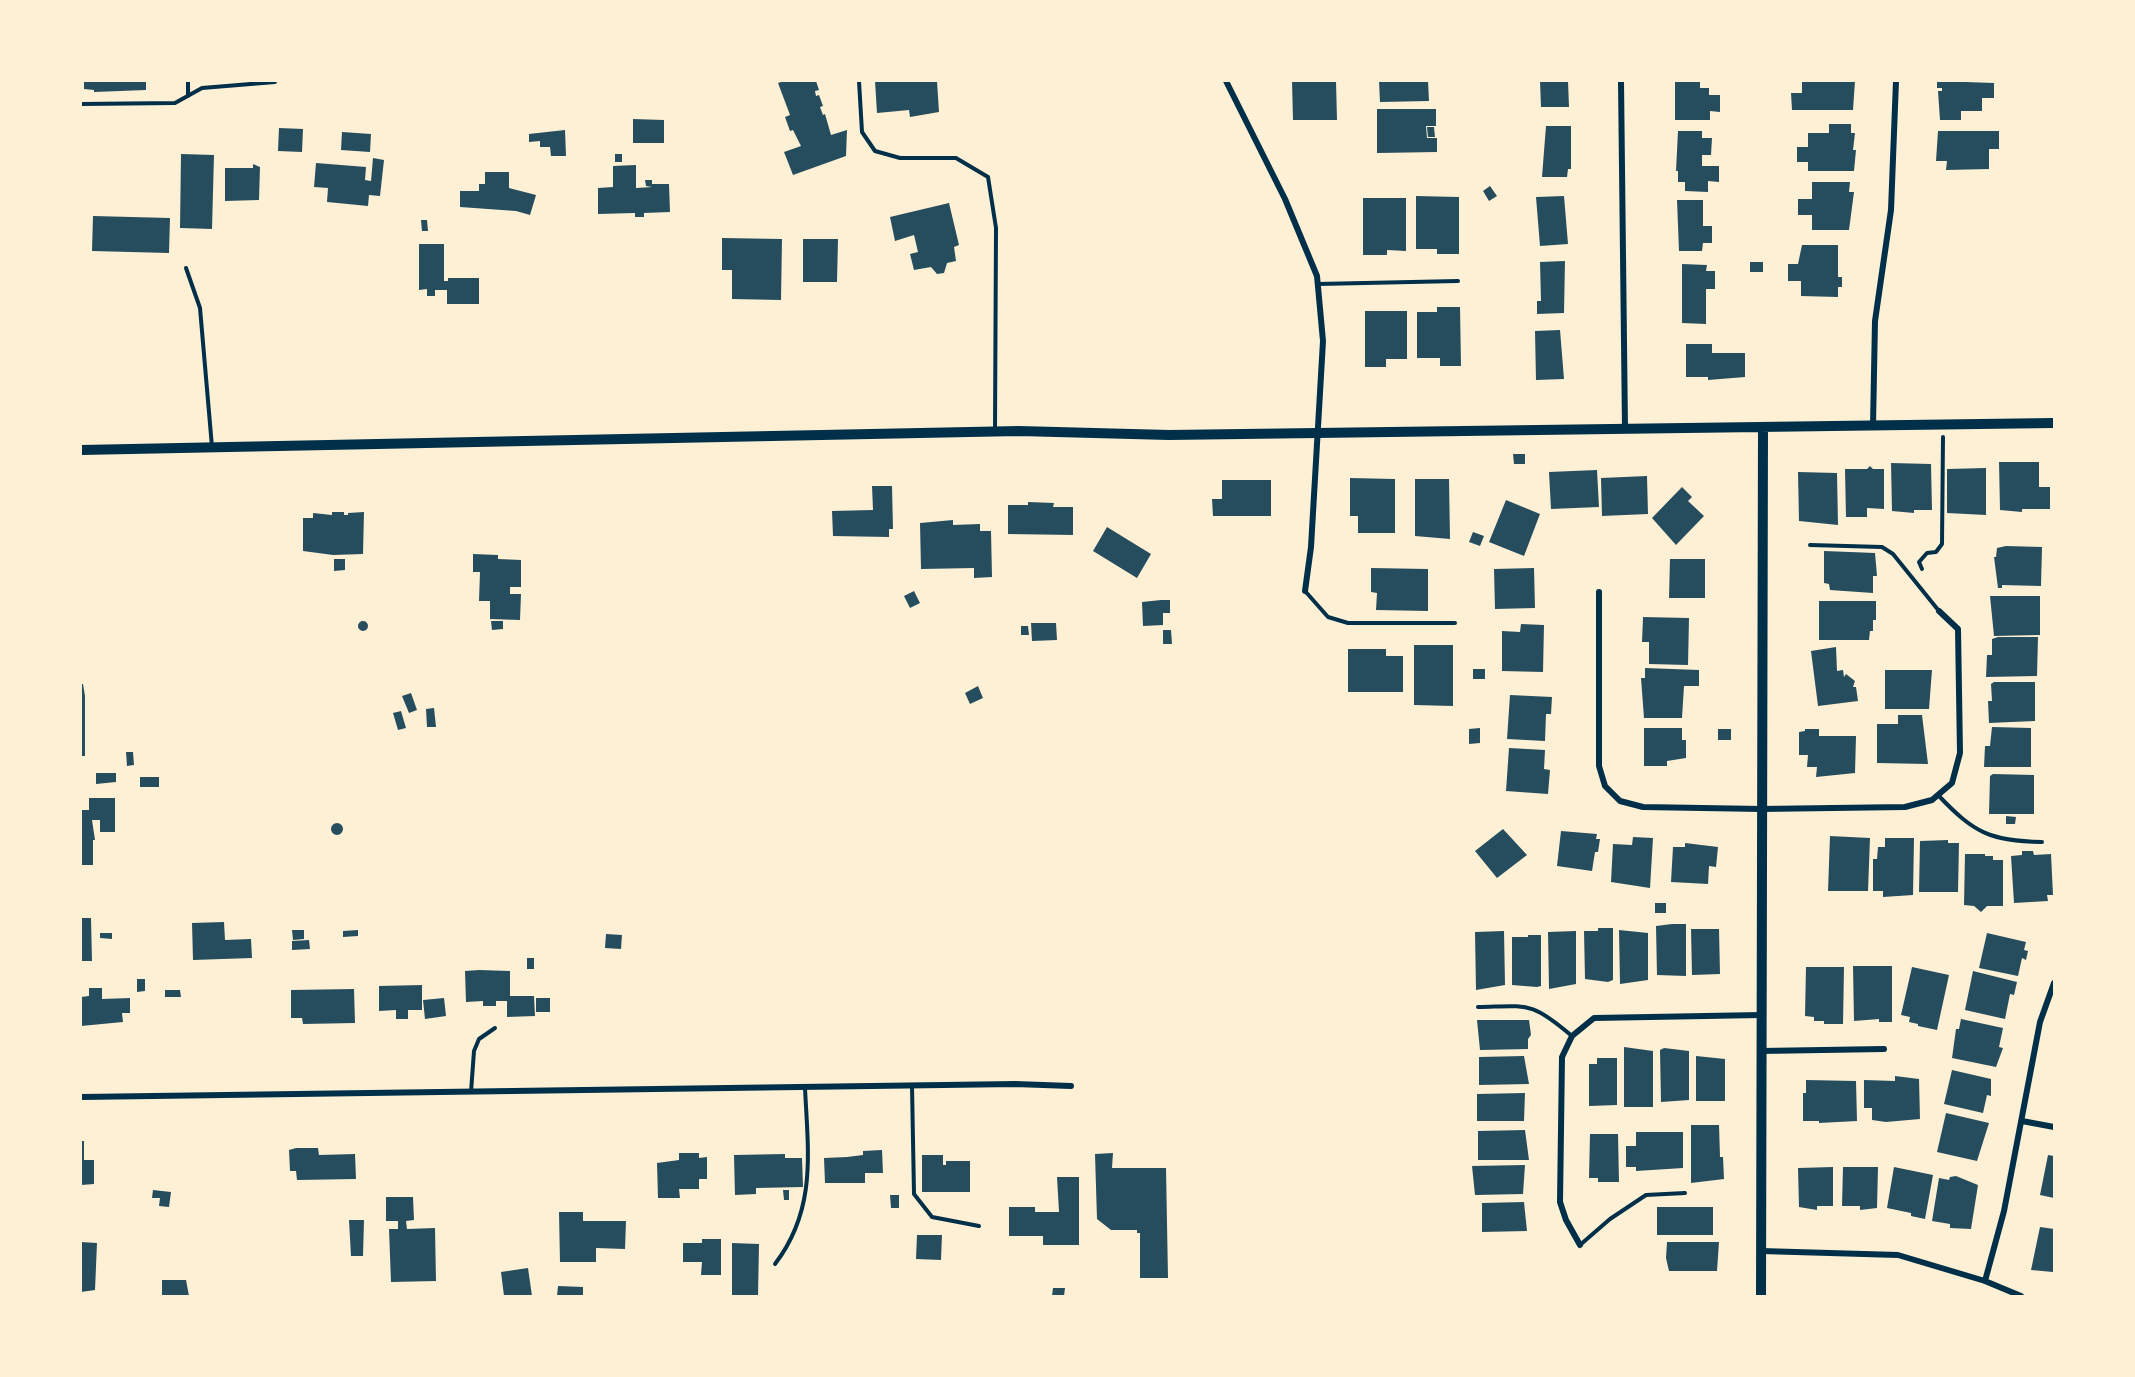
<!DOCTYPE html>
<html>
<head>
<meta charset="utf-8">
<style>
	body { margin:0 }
	#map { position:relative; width:2135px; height:1377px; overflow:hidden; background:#fdf0d5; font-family:Lora,serif }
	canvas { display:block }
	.frame { position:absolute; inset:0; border:82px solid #fdf0d5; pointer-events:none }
</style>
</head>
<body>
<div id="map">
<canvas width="2135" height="1377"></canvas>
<div class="frame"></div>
</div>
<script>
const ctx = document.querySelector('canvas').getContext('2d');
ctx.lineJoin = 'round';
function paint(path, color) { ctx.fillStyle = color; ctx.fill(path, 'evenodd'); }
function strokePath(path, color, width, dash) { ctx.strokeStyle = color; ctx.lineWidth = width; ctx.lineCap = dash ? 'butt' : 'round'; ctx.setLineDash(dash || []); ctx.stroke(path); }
paint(new Path2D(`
	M84,81h62v9l-52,2v-2l-10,-1z
	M784,81h32l3,9 -4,1 1,5 3,-1 4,11 -3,1 3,8 2,-1 6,21 16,-5 -1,26 -53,19 -9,-23 17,-6 -8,-16 -3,1 -5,-14 5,-2 -12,-32z
	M875,81h62l2,31 -29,5 -1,-7 -32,3z
	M1292,81h44l1,39h-44z
	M1379,81h49l1,20 -49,1z
	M1540,81h28l1,26h-28z
	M1675,81h25v7h9v7h11v17l-10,-1v9h-35z
	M1802,81h53l-2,29h-61l-1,-17h11z
	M1937,81l57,2v15h-12v13h-21v9h-21l-2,-29h4v-3h-5z
	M1377,109h59v17h-10l1,12h10v14l-60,1z
	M633,119l31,1v23h-31z
	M1829,124h22v9h4l-2,17h3l-2,21h-46v-9h-11v-15h11v-14h21z
	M1546,126h25v43h-3l-1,8h-25z
	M1427,127h7l1,10h-7z
	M279,128l24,1 -1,23 -24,-1z
	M565,130l1,26h-15l-1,-9h-10v-6l-11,1v-8z
	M1678,131h24v7h10l-1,17h-9v11h17v16l-11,-1v11l-23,-1v-9h-7v-11h-2z
	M1938,131h61v18h-10v20l-43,1 1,-9h-11z
	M342,132l29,2 -1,18 -29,-2z
	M181,154l33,1 -2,74 -32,-1z
	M615,154h7v8h-7z
	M373,158l11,2 -4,36 -11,-1 -1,11 -41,-4 1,-14 -14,-1 2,-24 50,4 -1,13 6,1z
	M253,164l7,3 -1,33 -34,1v-33h28z
	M636,165v23l16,-1 -6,-1 -1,-6h7v4h17l1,28 -26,1v4h-9v-4l-37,1v-26l15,-1v-21z
	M485,172h24v16l27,7 -6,20 -14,-4 -56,-4v-16h19v-7h6z
	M1812,182h38l-1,10h5l-5,38h-37v-15h-14v-16h14z
	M1490,186l7,10 -8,5 -6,-10z
	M1416,196l43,1v57h-22v-5h-21z
	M1564,196l4,48 -28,2 -4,-49z
	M1363,198h43v53l-19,-1v5h-24z
	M1677,200h26v26h9v17h-9l-1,8h-23z
	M949,203l10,42 -5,2 2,14 -9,2 -3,10 -7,1 -6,-7 -17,3 -4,-16 8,-2 -4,-17 -19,6 -5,-24z
	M93,216l77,2 -1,35 -77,-2z
	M421,220h6l1,11h-6z
	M722,238l60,1 -1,61 -49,-1v-29h-10z
	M803,239h35l-1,43h-34z
	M419,244h25v37h4v-3h31v26h-32v-14h-12v6h-8v-7l-8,1z
	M1802,245h36v32h4v10h-4v10l-37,-1v-15h-13v-17h10z
	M1565,261l-1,52 -27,1v-13h4l-1,-39z
	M1750,262h13v10h-13z
	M1682,264l25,1 -1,6h9v18h-9v35l-24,-1z
	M1437,307h23l1,59h-21v-8h-23v-46h20z
	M1365,311h42v48h-21v8h-21z
	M1560,330l4,49 -28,1 -1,-49z
	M1686,344h26v9h33v24l-37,3v-3h-22z
	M1513,454h12v10h-11z
	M1999,462h40v25h11v22h-28v3l-22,-2z
	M1891,463l40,1 1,46h-18v3l-22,-2z
	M1870,466l3,3h11v40l-17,-1v9h-21l-1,-48h22z
	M1986,468v47l-39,-2v-44z
	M1597,470l2,37 -48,2 -2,-37z
	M1798,472l39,1 1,52 -39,-4z
	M1647,476l1,38 -46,2 -1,-38z
	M1350,478l45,1v54h-37v-17h-8z
	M1415,479h34l1,60 -35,-3z
	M1222,480h49v36h-58l-1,-17h10z
	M872,486h20l1,43h-4v8l-56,-1 -1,-25 41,-1z
	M1682,487l10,10 -4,4 16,15 -28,29 -24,-27z
	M1506,500l34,14 -16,42 -35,-14z
	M1028,502l26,1 -1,4h20v28l-65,-1v-29h20z
	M332,512h12v3h4v-2l16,-1 -1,42 -30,1 -30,-4v-33h10v-5l19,2z
	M953,520v5l27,-1v7h11l1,46 -18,1v-10l-53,1 -1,-46z
	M1107,527l44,27 -14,24 -44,-27z
	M1473,532l11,4 -4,10 -11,-4z
	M2006,546l36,1 -1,39 -39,-1v3h-4l-4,-31h2l1,-9z
	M1824,551l51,2 2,23h-4v17l-43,-3 -1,-6 -5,-1z
	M473,554l25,1v4l23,1v27h-11v7h11l-1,26 -30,-1v-18h-11l1,-29h-7z
	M334,559h11v11l-11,1z
	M1670,559h35v39h-36z
	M1371,568l57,1v42l-52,-1 1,-17 -6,-1z
	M1534,568l1,40 -40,1 -1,-40z
	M914,591l6,12 -10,5 -6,-12z
	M1990,596h50v39l-46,1z
	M1161,600h9v13h-7v12l-20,1 -1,-24z
	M1819,601h57v19h-3v11h-3l-1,9h-50z
	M1643,617l46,1 -1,47 -39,-1v-22h-7z
	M358 626a5 5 0 1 1 10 0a5 5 0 1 1-10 0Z
	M491,621h12v8l-11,1z
	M1031,623h25l1,17 -25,1z
	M1521,624l23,1 -1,47 -41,-1v-40l18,1z
	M1021,626h7l1,9h-8z
	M1163,630h8l1,14h-9z
	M1998,637h40l-1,39 -51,1 1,-22h5v-16z
	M1414,645h39v61l-39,-1z
	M1836,647l1,24 6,-1 1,7 2,-3 9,7 -2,6h3l2,14 -40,5 -7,-55z
	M1348,649h38v7h17v36h-55z
	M1645,668l54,2v16h-15l-2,32h-38l-3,-40h4z
	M1473,669h12v10h-12z
	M1885,670h47l-3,39h-44z
	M1994,682h41v39l-46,2 -1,-22h4l-1,-17z
	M81,684h2l2,12v60h-4z
	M978,686l5,12 -13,6 -5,-11z
	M411,693l6,17 -8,3 -7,-17z
	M1510,695l42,2 -1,17h-5l-1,27 -38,-2z
	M434,708l2,19h-9l-1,-18z
	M401,711l5,17 -8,2 -5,-17z
	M1898,715h24l6,49 -51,-1v-39h21z
	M1992,727l39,1v39h-47l1,-21h5z
	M1480,728v15l-11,1v-15z
	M1644,728h38v12h4v18l-19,3v5h-23z
	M1718,729h13v11h-13z
	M1805,729h14v7h37l-1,37 -39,4 1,-10h-10l1,-12h-9v-23l6,-1z
	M1509,748l36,2 -1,19 6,1 -2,24 -42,-3z
	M126,752h7l1,13 -7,1z
	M96,773h20v9l-20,2z
	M1993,774l41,1v39h-45l1,-38z
	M140,777h19v10h-19z
	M89,798h26v34h-15v-12h-8l3,20h-2v25h-12v-55h8z
	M2006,816l10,1 -1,7h-9z
	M331 829a6 6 0 1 1 12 0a6 6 0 1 1-12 0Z
	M1503,829l24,26 -30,23 -22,-27z
	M1561,831l36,3 -1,5h4l-2,13h-3l-3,19 -35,-5z
	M1830,836l40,2 -2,53h-40z
	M1633,837l20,1 -3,50 -39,-6 2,-38 19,1z
	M1885,838h29l-1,57 -30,2v-6h-10v-32h4l1,-12h7z
	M1948,840v3h11l-1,49h-39l1,-51z
	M1685,843l33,4 -2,20 -7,-1 -1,18 -37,-2 2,-35h12z
	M2022,851h11l1,4 17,-1 2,41h-6l1,6 -34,2 -3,-47 11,-1z
	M1965,854h20v2h8v4h10v46h-16l-6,6 -7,-6 -10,-1z
	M1655,903h11v10h-11z
	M81,918h10l1,43h-11z
	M224,922l1,18 26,-1 1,19 -59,2 -1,-37z
	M1672,924h14v52l-29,-1 -1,-49z
	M1598,928h15v52l-5,2 -23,-3 -1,-48h14z
	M1691,929h28l1,45 -28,1z
	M292,930h12v9l-11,1z
	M358,930v6l-15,1v-6z
	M1619,930l29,3v47l-28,4z
	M1504,931l1,54 -29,5 -1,-58z
	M1576,931v53l-27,5 -1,-57z
	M100,933h12v6l-12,-1z
	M1987,933l39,9 -2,8 4,1 -2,9 -4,-2 -4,18 -39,-8z
	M606,934l16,1 -1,14 -16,-1z
	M1528,935h13v51l-4,1 -25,-2v-48h16z
	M309,940l1,9 -18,1v-9z
	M527,958h7v11h-7z
	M1853,966h39v56h-13v-3l-25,2z
	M1806,967h38l-1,57h-19v-3h-10v-4l-9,-1z
	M1912,967l37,8 -12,55 -19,-4v-2l-9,-2 1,-5 -9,-2z
	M479,970l31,1v25h24l1,20 -28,1v-16h-11v5h-13v-5l-17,1 -1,-31z
	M1973,971l44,11 -3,13 -4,-1 -5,25 -40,-9z
	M137,979h8v12l-8,1z
	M422,985v25h-14v9h-12v-9l-17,1v-25z
	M89,988h13v11l28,-1v15h-8l1,9 -42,4v-29l8,-1z
	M354,989l1,34 -52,1 -1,-6h-11v-28z
	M165,990h15l1,7h-16z
	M444,998l2,18 -21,3 -2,-19z
	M536,998h14v14h-14z
	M1961,1019l42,9 -4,19 4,1 -7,19 -44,-9 4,-29h3z
	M1477,1020h52l2,15 -3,4v10l-48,1z
	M1624,1047l29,4v56h-29z
	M1664,1048l25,3v49l-28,2 -1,-52z
	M1524,1056l5,28 -50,1v-28z
	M1696,1056l29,3v42h-29z
	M1597,1058h20v47l-28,1v-42h8z
	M1952,1070l39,9v17l-4,-1 -4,18 -39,-9z
	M1895,1076l24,3 1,40 -34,3 -14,-2v-12h-8v-28l31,1z
	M1806,1080l50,1 1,40 -38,2v-2h-16v-28h3z
	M1525,1093l-1,28h-47v-27z
	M1946,1113l43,10 -12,38 -40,-9z
	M1691,1125h28l1,32h3l1,22 -33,4z
	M1525,1130l4,30h-51v-29z
	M1636,1132h47v36l-47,3v-4h-10v-21h10z
	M1590,1134h28l1,48h-21v-4h-9z
	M81,1141h3v19h10v24l-13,1z
	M296,1148h22l1,7 36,-1 1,25 -59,1 -1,-9h-6l-1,-21z
	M882,1150l1,23h-18v10h-40l-1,-25 23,-1 16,-2v-4z
	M679,1153h20v5l8,-1v22h-8v10h-20l1,9h-22l-1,-35 22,-3z
	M1113,1153l-1,15h54l2,110h-28v-45h-3v-3h-26l-14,-11 -2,-65z
	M785,1154v4h17l1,29 -47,1v6l-21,1 -1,-40z
	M922,1155h21v10h3v-4h24v31h-48z
	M2048,1155l6,1v42l-14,-3z
	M1525,1165l-2,29 -48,1 -3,-29z
	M1833,1167v39h-16v4l-18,-3 -1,-39z
	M1843,1167h35l-1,41 -17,2v-4h-18z
	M1894,1167l39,8 -8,44 -14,-3v-3l-24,-5z
	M1956,1176l22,9 -7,44 -21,-1v-4l-18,-3 7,-43 10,2 1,-3z
	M1057,1177h22v68h-36v-9h-34v-29h26v5h24z
	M153,1190l18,2 -2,15 -10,-1 1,-8h-8z
	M783,1190h6v10h-5z
	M890,1195h9v13h-8z
	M386,1197h27l1,23 -8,1 1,8 28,-1 1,53 -45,1 -2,-53h9v-8h-12z
	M1524,1202l3,29 -45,1v-29z
	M1657,1207h56v28h-56z
	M559,1212h24v9h43l-1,28 -29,-1v14h-36z
	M349,1220h15l-1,36h-12z
	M2040,1227l14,2 -1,43 -22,-2z
	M917,1235h25l-1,25 -25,-1z
	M702,1239h19v36h-20l1,-13h-19v-19h19z
	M81,1242l16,1 -2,47 -14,2z
	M1667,1242h52l-2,29h-48l-3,-13z
	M732,1243l27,1 -1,52h-26z
	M528,1268l4,28h-28l-3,-24z
	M162,1280h24l3,16h-27z
	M558,1286l25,1v8l-26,1z
	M1053,1288h12l-1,8h-12z`), '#264d5e');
strokePath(new Path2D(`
	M1922,569l-3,-7 8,-9 9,-1 6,-8 1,-107`), '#003049', 4);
strokePath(new Path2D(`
	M188,81v15
	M859,81l3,51 13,19 25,7h56l32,19 8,51 -1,201
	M81,104l94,-1 27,-15 73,-6
	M186,268l14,40 12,139
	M1318,284l140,-3
	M1810,545l72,2 11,7 46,57
	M1305,591l23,26 20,6h107
	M1938,795c36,38 52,46 104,47
	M1478,1007c51,-1 53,-6 94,29
	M912,1086l2,108 18,23 47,9
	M471,1092l3,-41 5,-12 16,-11
	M1580,1245l30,-26 36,-24 39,-2
	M775,1264c42,-55 33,-112 30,-176`), '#003049', 4);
strokePath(new Path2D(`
	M1226,81l59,118 32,77 6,65 -12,206 -6,44
	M1621,81l4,348
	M1873,426l2,-105 16,-111 5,-129
	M1599,592v174l6,20 15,15 23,6 118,2 144,-2 27,-7 20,-17 8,-30 -2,-124 -19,-18
	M1761,1051l123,-2
	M81,1097l934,-13 56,2
	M2022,1121l32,6
	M1580,1245l-14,-25 -6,-18 2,-145 10,-21 22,-18 167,-3
	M1761,1251l137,4 87,26 36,15
	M1985,1281l19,-70 36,-189 14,-39`), '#003049', 6);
strokePath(new Path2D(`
	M81,450l938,-19 150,4 885,-12
	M1761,1296l2,-868`), '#003049', 10);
</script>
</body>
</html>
